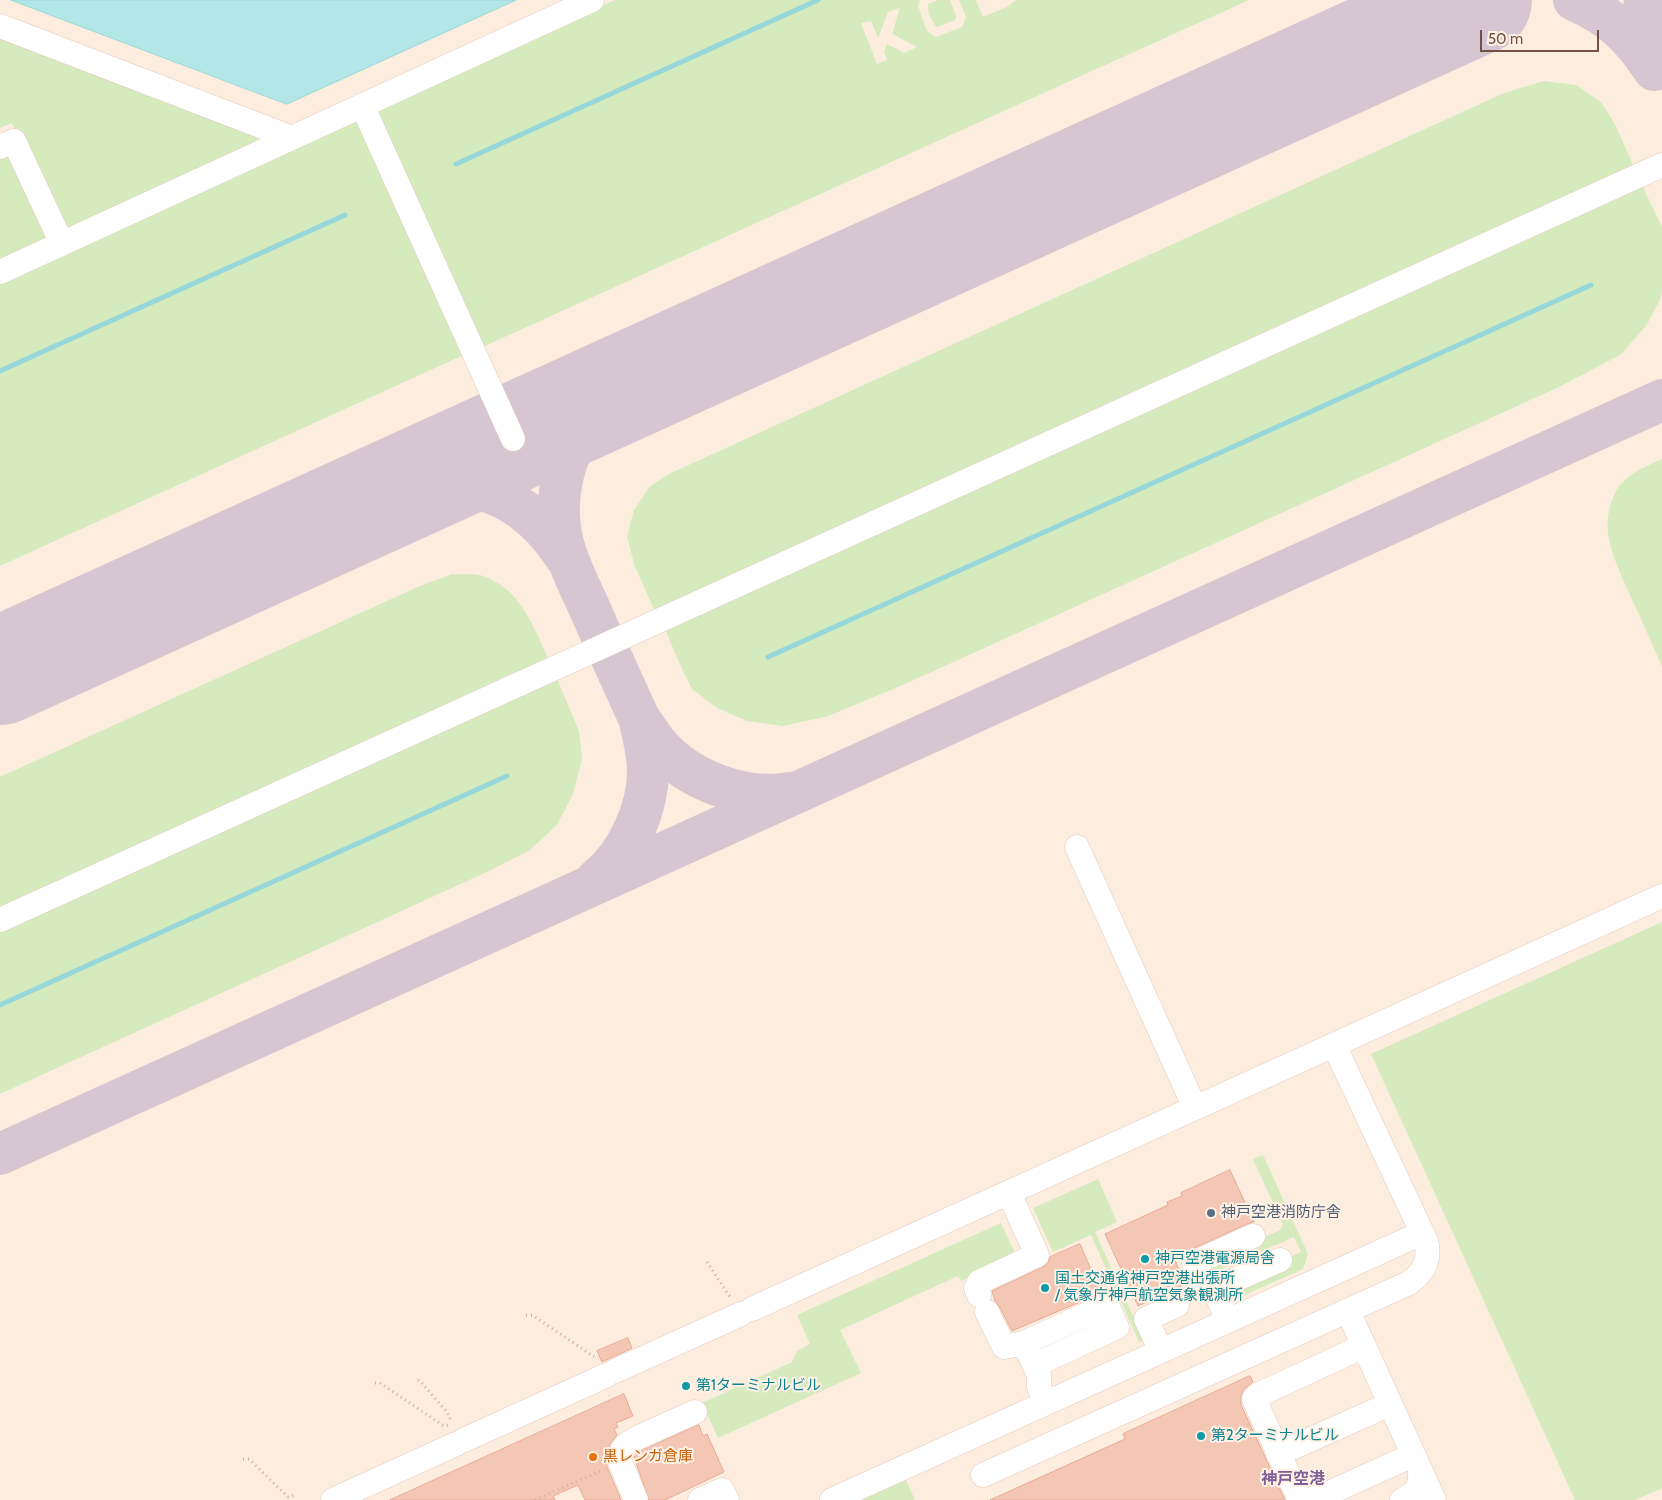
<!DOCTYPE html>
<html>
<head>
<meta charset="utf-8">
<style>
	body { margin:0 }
	#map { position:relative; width:1662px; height:1500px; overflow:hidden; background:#fdedde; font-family:Cabin,sans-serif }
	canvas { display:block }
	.scale { position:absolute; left:1480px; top:30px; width:119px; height:22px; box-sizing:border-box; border:2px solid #745045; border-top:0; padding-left:6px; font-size:15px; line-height:18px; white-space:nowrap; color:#745045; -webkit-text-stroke:4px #fff2e5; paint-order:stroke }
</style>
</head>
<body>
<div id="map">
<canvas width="1662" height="1500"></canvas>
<div class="scale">50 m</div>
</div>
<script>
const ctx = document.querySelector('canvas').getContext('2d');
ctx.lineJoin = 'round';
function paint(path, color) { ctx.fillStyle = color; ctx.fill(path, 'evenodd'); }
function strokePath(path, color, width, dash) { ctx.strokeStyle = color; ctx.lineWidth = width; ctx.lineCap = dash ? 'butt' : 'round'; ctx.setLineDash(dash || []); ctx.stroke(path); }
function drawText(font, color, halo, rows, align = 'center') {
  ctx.font = font + ' Cabin,"Noto Sans JP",sans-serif'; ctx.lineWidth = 4; ctx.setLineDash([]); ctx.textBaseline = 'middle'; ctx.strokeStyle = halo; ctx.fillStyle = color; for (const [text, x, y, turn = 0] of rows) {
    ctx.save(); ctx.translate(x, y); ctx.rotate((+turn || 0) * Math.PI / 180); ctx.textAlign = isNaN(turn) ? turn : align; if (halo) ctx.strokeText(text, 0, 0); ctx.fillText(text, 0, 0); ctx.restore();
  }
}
paint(new Path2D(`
	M615,0h305l-2,6 9,25 9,6 26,-10 4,-10 -7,-17h17l7,17 24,-10 9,-7h233l-771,349 -102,-238 7,-6zM900,8l-8,26 25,13 -13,6 -17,-9 -3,8 3,8 -10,4 -16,-41 10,-2 7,17 10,-26z
	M938,0h12l6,16 -1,4 -18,7c-5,-4 -10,-16 -9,-23z
	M0,37l257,99v8l-191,87 -6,-3 -48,-105 -12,5z
	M1544,81l32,4 25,17 15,24 20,46 -447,203 -25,2 -41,19 -18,17 -448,203 -22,-49 -8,-30 7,-27 16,-24 21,-13 833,-380z
	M350,120l10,1 108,232 -468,213v-286z
	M6,154l9,3 35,81 -50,23v-104z
	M1640,181l22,46v62l-2,11 -14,26 -26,29 -61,32 -656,298 -75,31 -45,10 -36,-5 -30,-13 -25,-19 -9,-18 -20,-46z
	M1662,459v207c-11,-25 -22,-49 -33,-73 -8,-19 -19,-40 -21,-61 -2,-15 3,-35 12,-47 11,-13 27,-19 42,-26z
	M452,574c9,1 22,-1 31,2 39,13 52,55 68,89l-13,6 -26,2 -46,22 -12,14 -454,205v-137l420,-191z
	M555,674l24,57 3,28 -9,35 -16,31 -27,25 -43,22 -487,222v-169z
	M1662,922v566l-27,12h-60l-204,-446z
	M1263,1155l45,99 -5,15 -72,32 -3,-6 64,-28 -4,-9 13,-6 -7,-15 -87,38 -4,-10 77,-35 3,-5 -30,-66z
	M1098,1179l19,43 -22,10 49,108 -5,2 -48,-107 -38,17 -20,-44z
	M1001,1223l15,32 -55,26 -3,-5 -118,54 21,43 -143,65 -16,-35 90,-41 5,-11 13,-7 -13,-29z
	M904,1476l11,24h-63z`), '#d5ebbd');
const water = new Path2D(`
	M11,0h505l-229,104z`);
paint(water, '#b2e6e7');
strokePath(water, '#98d7d9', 1);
strokePath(new Path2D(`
	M456,164l362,-164
	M0,371l345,-156
	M768,657l823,-372
	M0,1005l507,-229`), '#98d7d9', 5);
strokePath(new Path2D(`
	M1574,0c37,16 58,36 80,70
	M1645,0c-3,23 0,44 7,66
	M393,492c76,-19 131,0 174,67
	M639,718c7,10 13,20 21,29 30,34 85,54 130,46
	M596,880c32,-25 53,-72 52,-113 -1,-17 -5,-33 -9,-49 -17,-37 -34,-74 -50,-111 -9,-20 -19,-39 -25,-60 -13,-47 -1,-98 32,-134 12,-12 26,-21 39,-31
	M0,1154l1662,-754`), '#d6c6d2', 42);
strokePath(new Path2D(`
	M0,671l1478,-671`), '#d6c6d2', 108);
const building = new Path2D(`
	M1230,1170l24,52 -7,2 -59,27 -6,6 -7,3 10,24 -47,22 -33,-72 63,-29 -1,-3 15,-6 -1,-3z
	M1080,1244l21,49 -89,38 -13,-25 -4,-5 -3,-10 51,-24 5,-4 2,-6z
	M628,1338l4,10 -30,14 -5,-11z
	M1250,1376l3,6 -9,7 -3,7v9l44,95h-295l135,-61 -2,-5z
	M624,1394l9,22 -17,7 2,4 -4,2 3,6 -7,9 -4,17 1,6 14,33h-36l-7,-15 -25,11 2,4h-165z
	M699,1425l4,11 4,-2 17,38 -59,28h-16l-15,-43 9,-7z`);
paint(building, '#f4c6b4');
strokePath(building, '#e7aa94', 1);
const minor = new Path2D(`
	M0,26l292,112
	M362,105l151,334
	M0,147l14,-6 48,103
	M0,272l592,-272
	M1077,847l118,261
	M0,920l1662,-755
	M1214,1289l66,-29
	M979,1295l-3,-7 3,-6 58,-27 -28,-62
	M752,1309l910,-413
	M1348,1311l86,189
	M987,1312l17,35 20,-4
	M1228,1321l-14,-32h-9l-11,-26 59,-27
	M1161,1351l-15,-32 31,-14
	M1035,1365l82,-38 -10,-22 -83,38 15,32v12l7,16
	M615,1371l126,-57
	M464,1440l143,-65
	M1278,1454l112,-50
	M983,1475l426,-192c15,-11 22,-23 17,-42l-92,-196
	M333,1500l123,-56
	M636,1500l-16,-38 1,-10 6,-8 10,-6 58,-26
	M700,1500l22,-10 5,10
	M832,1500l590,-267
	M1300,1500l-46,-101 4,-4 106,-49
	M1309,1500l20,-7 84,-38
	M1402,1500c15,-7 19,-14 18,-30`);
strokePath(minor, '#e3cabd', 25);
strokePath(new Path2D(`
	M707,1262l23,35
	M526,1315h6l64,43 2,-1
	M418,1380l3,2 26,30 3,7
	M375,1383h5l64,43 4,-1
	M243,1459h6l39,38 7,-2
	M535,1500l68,-30`), '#d8a998', 3, [1, 4]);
strokePath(minor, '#fff', 24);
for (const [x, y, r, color] of [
	[1211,1213,5,"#5c6f8a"],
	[1145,1259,5,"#0f9aa8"],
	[1045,1288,5,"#0f9aa8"],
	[686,1386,5,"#0f9aa8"],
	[1201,1436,5,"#0f9aa8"],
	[593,1457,5,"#e8710a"]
]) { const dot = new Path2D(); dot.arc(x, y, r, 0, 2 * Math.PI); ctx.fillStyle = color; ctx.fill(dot); strokePath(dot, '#fff2e5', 2); }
drawText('15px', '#4e5e75', '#fff2e5', [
	["神戸空港消防庁舎",1221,1213]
], 'left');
drawText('15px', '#0d838f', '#fff2e5', [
	["神戸空港電源局舎",1155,1259],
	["国土交通省神戸空港出張所",1055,1279],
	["/ 気象庁神戸航空気象観測所",1055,1296],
	["第1ターミナルビル",696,1386],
	["第2ターミナルビル",1211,1436]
], 'left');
drawText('15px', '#c56008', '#fff2e5', [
	["黒レンガ倉庫",603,1457]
], 'left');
drawText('bold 16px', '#7e6098', '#fff2e5', [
	["神戸空港",1293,1479]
]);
</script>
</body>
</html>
